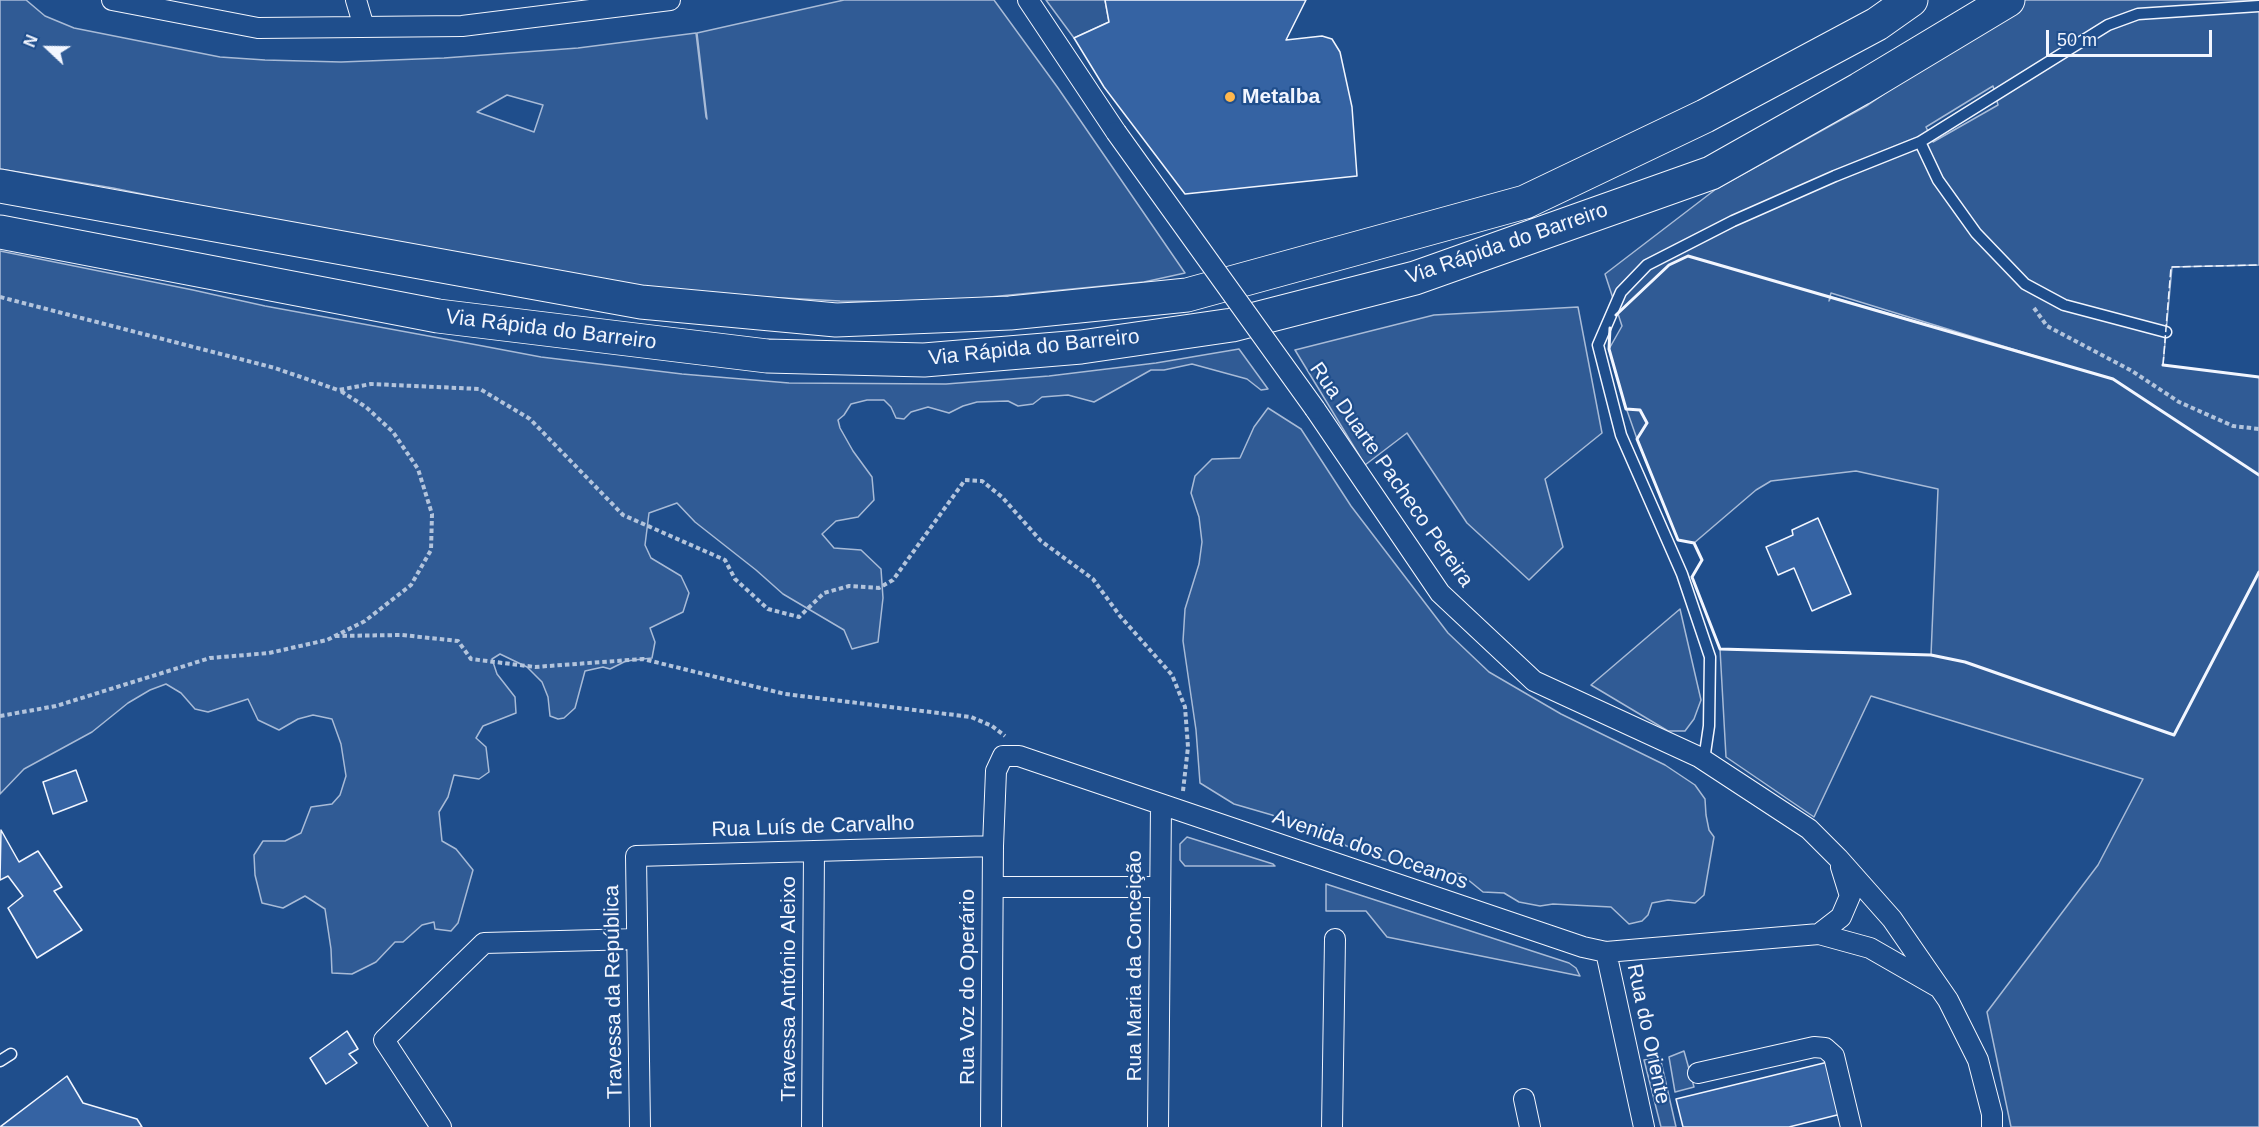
<!DOCTYPE html>
<html>
<head>
<meta charset="utf-8">
<style>
	body { margin:0 }
	#map { position:relative; width:2259px; height:1127px; overflow:hidden; background:#1f4e8c; font-family:Helvetica,sans-serif }
	canvas { display:block }
	.north { position:absolute; left:18px; top:18px; width:60px; height:60px; -webkit-text-stroke:4px #1f4e8c; paint-order:stroke; rotate:292deg; font-size:16px; font-weight:700; line-height:24px; text-align:center; color:#f2f6ff }
	.north::after { content:''; display:block; margin:auto; width:21px; height:27px; background:#f2f6ff; clip-path:polygon(50% 0,100% 100%,50% 72%,0 100%) }
	.scale { position:absolute; left:2046px; top:30px; width:166px; height:27px; box-sizing:border-box; border:3px solid #f2f6ff; border-top:0; padding-left:8px; font-size:18px; line-height:21px; white-space:nowrap; color:#f2f6ff; -webkit-text-stroke:4px #1f4e8c; paint-order:stroke }
</style>
</head>
<body>
<div id="map">
<canvas width="2259" height="1127"></canvas>
<div class="north">N</div>
<div class="scale">50 m</div>
</div>
<script>
const ctx = document.querySelector('canvas').getContext('2d');
ctx.lineJoin = 'round';
function paint(path, color) { ctx.fillStyle = color; ctx.fill(path, 'evenodd'); }
function strokePath(path, color, width, dash) { ctx.strokeStyle = color; ctx.lineWidth = width; ctx.lineCap = dash ? 'butt' : 'round'; ctx.setLineDash(dash || []); ctx.stroke(path); }
function drawText(font, color, halo, rows, align = 'center') {
  ctx.font = font + ' Helvetica,sans-serif'; ctx.lineWidth = 4.5; ctx.setLineDash([]); ctx.textBaseline = 'middle'; ctx.strokeStyle = halo; ctx.fillStyle = color; for (const [text, x, y, turn = 0] of rows) {
    ctx.save(); ctx.translate(x, y); ctx.rotate((+turn || 0) * Math.PI / 180); ctx.textAlign = isNaN(turn) ? turn : align; if (halo) ctx.strokeText(text, 0, 0); ctx.fillText(text, 0, 0); ctx.restore();
  }
}
const built = new Path2D(`
	M0,0h26l19,16 29,12 146,29 45,3 76,2 103,-4 134,-10 118,-15 10,84 1,2 -10,-86 147,-33h150l64,88 127,185 -41,9 -206,20 -98,-1 -133,-7 -101,-11 -244,-44 -249,-51 -113,-19zM507,95l36,10 -9,27 -57,-20z
	M1046,0h59l4,22 -35,16z
	M2022,0h237v265l-87,2 -9,98 96,12v750h-248l-24,-115 111,-147 45,-86 -272,-83 -57,121 -88,-60 -6,-108 211,6 7,-166 -82,-18 -85,10 -15,9 -62,53 -16,-3 -41,-101 -13,-37 -15,-53 13,-23 -17,-52 111,-85 152,-84zM1993,86l5,19 -65,37 -7,-15zM1831,293l217,67 -217,-63 -2,4z
	M0,251l193,39 72,16 207,38 69,13 141,17 107,9 157,1 103,-8 107,-13 83,-14 29,40 -7,1 -14,-11 -55,-15 -28,6h-13l-57,32 -26,-7 -26,2 -9,7 -15,2 -10,-5 -31,1 -14,4 -14,7 -21,-6 -17,5 -7,7 -8,-1 -5,-11 -7,-7h-17l-16,4 -7,11 -6,5 2,8 13,23 19,26 2,23 -16,17 -22,4 -14,13 12,14 27,2 20,19 2,29 -5,44 -26,7 -8,-19 -61,-36 -27,-24 -61,-48 -18,-19 -28,10 -4,32 6,13 30,18 8,17 -6,19 -33,16 5,14 -3,16 -26,3 -16,8 -7,-2 -18,4 -10,37 -11,10 -6,1 -8,-3 -2,-19 -6,-15 -15,-15 -27,-13 -8,5 5,15 18,23 1,16 -33,13 -7,12 10,9 3,25 -10,7 -25,-4 -6,22 -9,15 3,29 14,8 17,21 -15,53 -7,8 -16,-2 -1,-7 -12,3 -19,17h-8l-19,20 -24,12 -20,-1 -1,-24 -6,-40 -20,-13 -22,12 -21,-5 -7,-28 -1,-20 9,-14h22l16,-8 10,-26 21,-3 8,-9 6,-19 -5,-32 -9,-25 -19,-4 -15,4 -19,11 -21,-10 -10,-21 -40,13 -13,-3 -14,-16 -15,-9 -16,6 -22,13 -36,29 -68,37 -24,25z
	M1578,307l24,126 -57,46 18,68 -34,33 -62,-57 -60,-90 -42,32 -70,-115 139,-35z
	M1268,408l33,21 50,77 97,127 41,39 72,42 104,51 30,20 10,14 1,16 3,15 5,7 -10,58 -9,8 -27,-3 -16,3 -4,12 -6,6 -13,3 -18,-17 -58,-3 -13,2 -21,-4 -15,-9 -21,-1 -22,-18 -16,-3 -12,3 -17,-4 -45,-14 -99,-41 -38,-11 -34,-21 -4,-53 -13,-89 2,-32 14,-45 3,-22 -3,-25 -8,-24 4,-17 17,-17 28,-1 14,-31z
	M1680,609l21,91 -7,19 -9,12h-17l-77,-46z
	M1187,837l86,27 2,2h-90l-5,-6v-16z
	M1326,884l243,79 7,5 4,8 -193,-39 -21,-26h-40z
	M1684,1051l10,36 -19,5 -6,-35z
	M1660,1057l16,70h-15l-17,-67z`);
paint(built, '#305b95');
strokePath(built, '#a8bbd7', 1.5);
const building = new Path2D(`
	M1105,0h201l-20,40 36,-4 10,3 8,13 12,55 5,69 -172,18 -81,-107 -30,-49 35,-16z
	M1818,518l33,76 -39,17 -18,-43 -16,7 -12,-28 27,-12 -1,-5z
	M76,770l11,31 -34,13 -10,-32z
	M1,830l18,32 19,-11 24,36 -8,4 28,39 -45,28 -29,-50 15,-12 -15,-20 -8,4z
	M347,1031l11,18 -9,5 8,9 -31,21 -16,-26z
	M1828,1062l13,52 -52,13h-106l-7,-28z
	M67,1076l16,27 54,16 5,8h-142z`);
paint(building, '#3563a3');
strokePath(building, '#f2f6ff', 1.5);
const lane = new Path2D(`
	M1920,142l188,-117 30,-11 121,-8
	M1704,760l5,-34 1,-69 -28,-83 -61,-139 -23,-90 23,-53 26,-27 86,-44 102,-45 85,-34 18,38 38,53 49,51 39,21 102,27
	M0,1061l11,-7`);
const street = new Path2D(`
	M112,0l146,28 204,-2 208,-26
	M356,0l8,27
	M1028,0l88,132
	M1315,409l125,184 94,88 165,76 110,72 29,29 54,61 56,81 30,60 14,54v13
	M993,887h167
	M1819,934l22,-17 9,-21 -9,-29
	M1606,952l38,175
	M1698,1073l116,-26 11,1 9,8 17,71
	M1524,1099l6,28
	M441,1127l-57,-87 100,-97 152,-4
	M640,1127l-4,-271 357,-10
	M812,1127l2,-276
	M991,1127l2,-281 3,-75 7,-15h16l564,191 23,5 213,-18 51,14 68,39
	M1158,1127l3,-322
	M1332,1127l3,-188`);
const highway = new Path2D(`
	M0,186l641,116 195,18 174,-7 177,-18 338,-93 180,-86 172,-92 34,-24
	M0,232l438,84 329,40 157,4 157,-13 151,-22 183,-47 296,-105 149,-84 148,-89`);
strokePath(lane, '#f2f6ff', 13);
strokePath(street, '#f2f6ff', 22);
strokePath(highway, '#f2f6ff', 35);
strokePath(new Path2D(`
	M0,297l275,71 63,22 33,-6 109,5 50,30 93,96 102,45 10,19 33,30 31,8 25,-24 25,-7 30,2 14,-8 72,-100 17,1 20,16 39,44 52,38 27,37 52,59 13,32 3,40 -5,44
	M2034,308l13,18 85,45 47,31 54,24 26,3
	M335,636l67,-1 56,6 13,18 64,8 108,-8 142,35 186,23 21,9 13,10
	M0,716l56,-10 154,-48 59,-5 58,-13 38,-19 46,-36 20,-35 1,-36 -14,-45 -25,-37 -27,-25 -27,-17`), '#b3c4dc', 4, [4.5, 3]);
strokePath(lane, '#1f4e8c', 10);
strokePath(street, '#1f4e8c', 20);
strokePath(highway, '#1f4e8c', 33);
const streetBridge = new Path2D(`
	M1116,132l199,277`);
strokePath(streetBridge, '#f2f6ff', 22, []);
strokePath(streetBridge, '#1f4e8c', 20);
strokePath(new Path2D(`
	M2163,365l8,-98 88,-2`), '#f2f6ff', 1.5, [8, 3]);
strokePath(new Path2D(`
	M1616,315l53,-50 19,-9 425,123 146,96
	M1610,328l-1,21 17,60 14,1 7,13 -10,16 41,101 16,3 8,17 -10,17 28,72 211,6 34,7 209,73 85,-163
	M2163,365l96,12`), '#f2f6ff', 3);
for (const [x, y, r, color] of [
	[1230,97,6,"#ffb74d"]
]) { const dot = new Path2D(); dot.arc(x, y, r, 0, 2 * Math.PI); ctx.fillStyle = color; ctx.fill(dot); strokePath(dot, '#1f4e8c', 2); }
drawText('bold 21px', '#f2f6ff', '#1f4e8c', [
	["Metalba",1242,97]
], 'left');
drawText('21px', '#f2f6ff', '#1f4e8c', [
	["Via Rápida do Barreiro",1507,244,-19],
	["Via Rápida do Barreiro",551,330,7],
	["Via Rápida do Barreiro",1034,348,-6],
	["Rua Duarte Pacheco Pereira",1391,475,55],
	["Rua Luís de Carvalho",813,827,-2],
	["Avenida dos Oceanos",1370,850,19],
	["Rua Maria da Conceição",1135,966,-90],
	["Rua Voz do Operário",968,987,-90],
	["Travessa António Aleixo",789,989,-90],
	["Travessa da República",614,992,-91],
	["Rua do Oriente",1648,1034,78]
]);
</script>
</body>
</html>
